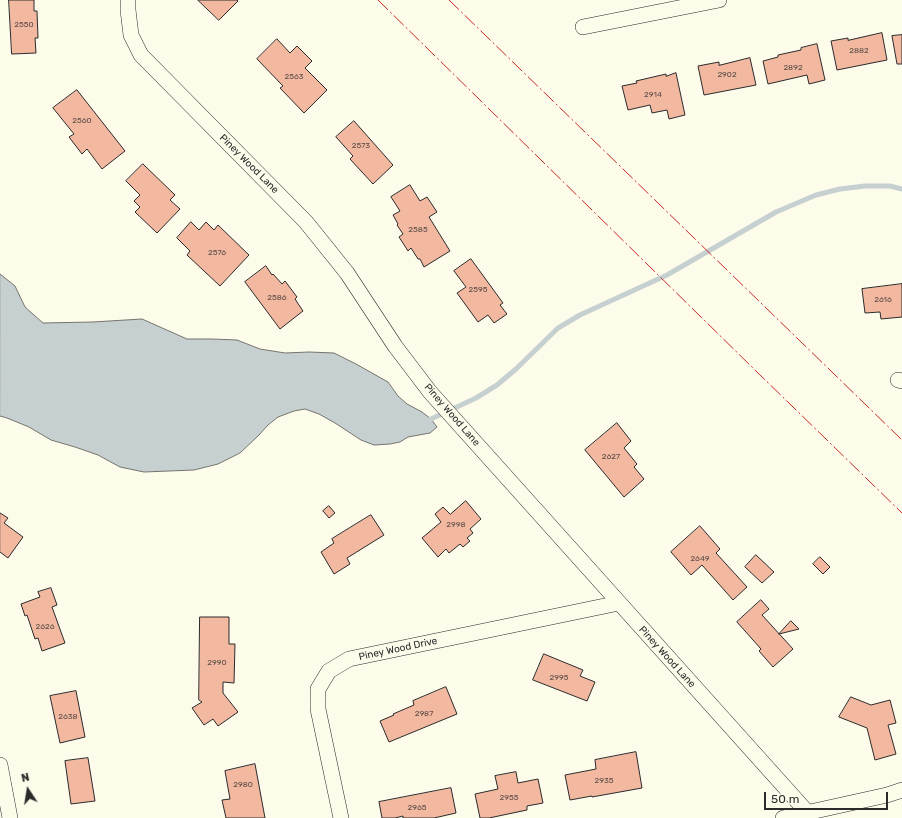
<!DOCTYPE html>
<html>
<head>
<meta charset="utf-8">
<style>
	body { margin:0 }
	#map { position:relative; width:902px; height:818px; overflow:hidden; background:#fdfbea; font-family:Rubik,sans-serif }
	canvas { display:block }
	.north { position:absolute; left:8px; top:770px; width:40px; height:40px; -webkit-text-stroke:3px #fdfbea; paint-order:stroke; rotate:348deg; font-size:11px; font-weight:700; line-height:16px; text-align:center; color:#2b2b2b }
	.north::after { content:''; display:block; margin:auto; width:14px; height:18px; background:#2b2b2b; clip-path:polygon(50% 0,100% 100%,50% 72%,0 100%) }
	.scale { position:absolute; left:764px; top:792px; width:124px; height:18px; box-sizing:border-box; border:2px solid #2b2b2b; border-top:0; padding-left:5px; font-size:12px; line-height:14px; white-space:nowrap; color:#2b2b2b; -webkit-text-stroke:3px #fdfbea; paint-order:stroke }
</style>
</head>
<body>
<div id="map">
<canvas width="902" height="818"></canvas>
<div class="north">N</div>
<div class="scale">50 m</div>
</div>
<script>
const ctx = document.querySelector('canvas').getContext('2d');
ctx.lineJoin = 'round';
function paint(path, color) { ctx.fillStyle = color; ctx.fill(path, 'evenodd'); }
function strokePath(path, color, width, dash) { ctx.strokeStyle = color; ctx.lineWidth = width; ctx.lineCap = dash ? 'butt' : 'round'; ctx.setLineDash(dash || []); ctx.stroke(path); }
function drawText(font, color, halo, rows, align = 'center') {
  ctx.font = font + ' Rubik,sans-serif'; ctx.lineWidth = 3; ctx.setLineDash([]); ctx.textBaseline = 'middle'; ctx.strokeStyle = halo; ctx.fillStyle = color; for (const [text, x, y, turn = 0] of rows) {
    ctx.save(); ctx.translate(x, y); ctx.rotate((+turn || 0) * Math.PI / 180); ctx.textAlign = isNaN(turn) ? turn : align; if (halo) ctx.strokeText(text, 0, 0); ctx.fillText(text, 0, 0); ctx.restore();
  }
}
const water = new Path2D(`
	M0,274l15,12 10,21 18,16 50,-1 49,-3 45,20h25l25,1 23,9 25,4 24,-1 25,1 22,11 32,18 10,14 9,8 15,8 9,7 6,8 -7,6 -22,4 -8,5 -10,2 -16,1 -13,-5 -26,-17 -16,-9 -14,-5 -11,2 -16,6 -10,8 -10,11 -18,17 -22,11 -24,6 -50,2 -24,-5 -22,-12 -23,-8 -24,-7 -22,-13 -22,-9 -7,-2z`);
paint(water, '#c7d0d0');
strokePath(water, '#74746e', 1);
strokePath(new Path2D(`
	M431,419l45,-21 21,-13 19,-16 42,-41 22,-13 87,-40 109,-63 40,-17 24,-6 25,-3h25l12,3`), '#c7d0d0', 5);
const building = new Path2D(`
	M9,0h25v11h3l1,27h-3l1,15 -24,1z
	M198,0h39l1,1 -19,19z
	M882,33l5,27 -50,10 -6,-29 17,-3v2z
	M902,35v29h-5l-5,-28z
	M277,39l13,14 7,-7 15,15 -7,7 22,22 -23,23 -24,-25 3,-2 -26,-27z
	M817,44l8,36 -16,4 -2,-9 -39,9 -5,-23 15,-4v-2l23,-5v-2z
	M750,58l6,27 -52,10 -6,-29 21,-4v3z
	M676,73l9,42 -16,4 -2,-9 -15,3 -2,-8 -22,5 -6,-24 15,-3 -1,-2 30,-7v2z
	M77,90l48,61 -23,18 -15,-20 -5,5 -13,-17 5,-3 -21,-26z
	M354,121l39,44 -20,19 -23,-25 3,-3 -17,-19z
	M143,164l32,31 -5,5 10,9 -23,24 -22,-21 5,-5 -6,-6 6,-6 -14,-14z
	M410,185l10,16 7,-4 10,15 -8,5 21,34 -26,16 -4,-8h-2l-7,-11 -3,3 -9,-14 4,-3 -6,-9 1,-1 -5,-9 7,-4 -9,-14z
	M191,222l8,8 7,-8 8,8 4,-5 31,30 -29,31 -33,-31 3,-4 -13,-13z
	M471,259l32,44 -3,2 7,9 -13,9 -6,-8 -10,7 -21,-29 9,-6 -12,-16z
	M266,266l6,9 1,-1 9,10 3,-3 12,16 -2,2 8,12 -23,18 -35,-47z
	M902,284v33l-21,2 -1,-7 -15,1 -3,-24z
	M617,423l14,18 -7,7 13,16 -3,3 10,12 -20,18 -39,-47z
	M466,501l15,18 -11,10 3,4 -6,5 3,3 -7,6 -3,-3 -11,9 -3,-4 -8,8 -16,-19 19,-16 -6,-8 8,-7 7,7z
	M329,506l6,7 -6,5 -6,-7z
	M0,513l8,5 -4,5 19,14 -15,21 -8,-6z
	M371,515l13,20 -37,23 3,6 -16,10 -13,-22 13,-9 -2,-4z
	M700,526l20,23 -4,4 31,34 -14,13 -31,-35 -11,10 -20,-23z
	M756,555l18,17 -12,11 -17,-16z
	M820,557l10,10 -7,7 -10,-10z
	M51,588l6,17 -5,2 13,36 -23,8 -4,-13 -3,1 -8,-24 -2,1 -4,-12 19,-7 -2,-5z
	M761,600l8,9 -7,6 31,34 -20,18 -14,-16 2,-2 -24,-27z
	M200,617h29v27h6l-1,39 -11,-1v11l15,19 -20,14 -5,-7 -9,6 -12,-17 10,-6 -3,-2z
	M791,621l8,8 -20,5z
	M544,654l39,16 -3,6 15,6 -8,19 -54,-21z
	M446,687l11,27 -68,28 -9,-21 14,-6 -1,-1 21,-9 -1,-4z
	M76,691l9,46 -25,6 -10,-47z
	M851,697l20,8 19,-5 6,23 -8,2 8,29 -21,6 -8,-32 -28,-11z
	M636,752l6,36 -50,9v-1l-22,4 -5,-25 31,-6 -1,-9z
	M88,758l7,43 -24,3 -6,-43z
	M255,764l10,54h-39l-4,-18 8,-1 -5,-28z
	M516,772l2,11 20,-4 5,24 -16,3v4l-38,8h-9l-5,-24 23,-5 -3,-13z
	M451,788l5,25 -22,5h-31v-2l-8,2h-13l-3,-16z`);
paint(building, '#f2b8a0');
strokePath(building, '#2b2b2b', 1);
const street = new Path2D(`
	M128,0v10l3,25 10,20 165,167 41,51 48,73 35,46 378,421
	M583,27l136,-27
	M898,380l4,1
	M0,765l10,53
	M341,818l-23,-109v-20l11,-18 20,-12 270,-56
	M783,818l104,-23 15,-5`);
strokePath(street, '#2b2b2b', 16);
strokePath(street, '#fdfbea', 15);
strokePath(new Path2D(`
	M378,0l378,371 146,142
	M449,0l453,440`), '#c62828', 1, [14, 3, 2, 3]);
drawText('8px', '#5d4e48', null, [
	["2550",24,25],
	["2882",859,51],
	["2892",793,68],
	["2902",727,75],
	["2563",294,77],
	["2914",653,95],
	["2560",82,121],
	["2573",361,146],
	["2585",418,230],
	["2576",217,253],
	["2595",478,290],
	["2586",277,298],
	["2616",883,300],
	["2627",611,457],
	["2998",456,525],
	["2649",700,559],
	["2626",45,627],
	["2990",217,663],
	["2995",559,678],
	["2987",424,714],
	["2638",68,717],
	["2935",604,781],
	["2980",243,785],
	["2955",509,798],
	["2965",417,808]
]);
drawText('10px', '#2b2b2b', '#fdfbea', [
	["Piney Wood Lane",249,164,45],
	["Piney Wood Lane",452,415,49],
	["Piney Wood Drive",398,649,-12],
	["Piney Wood Lane",667,657,48]
]);
</script>
</body>
</html>
